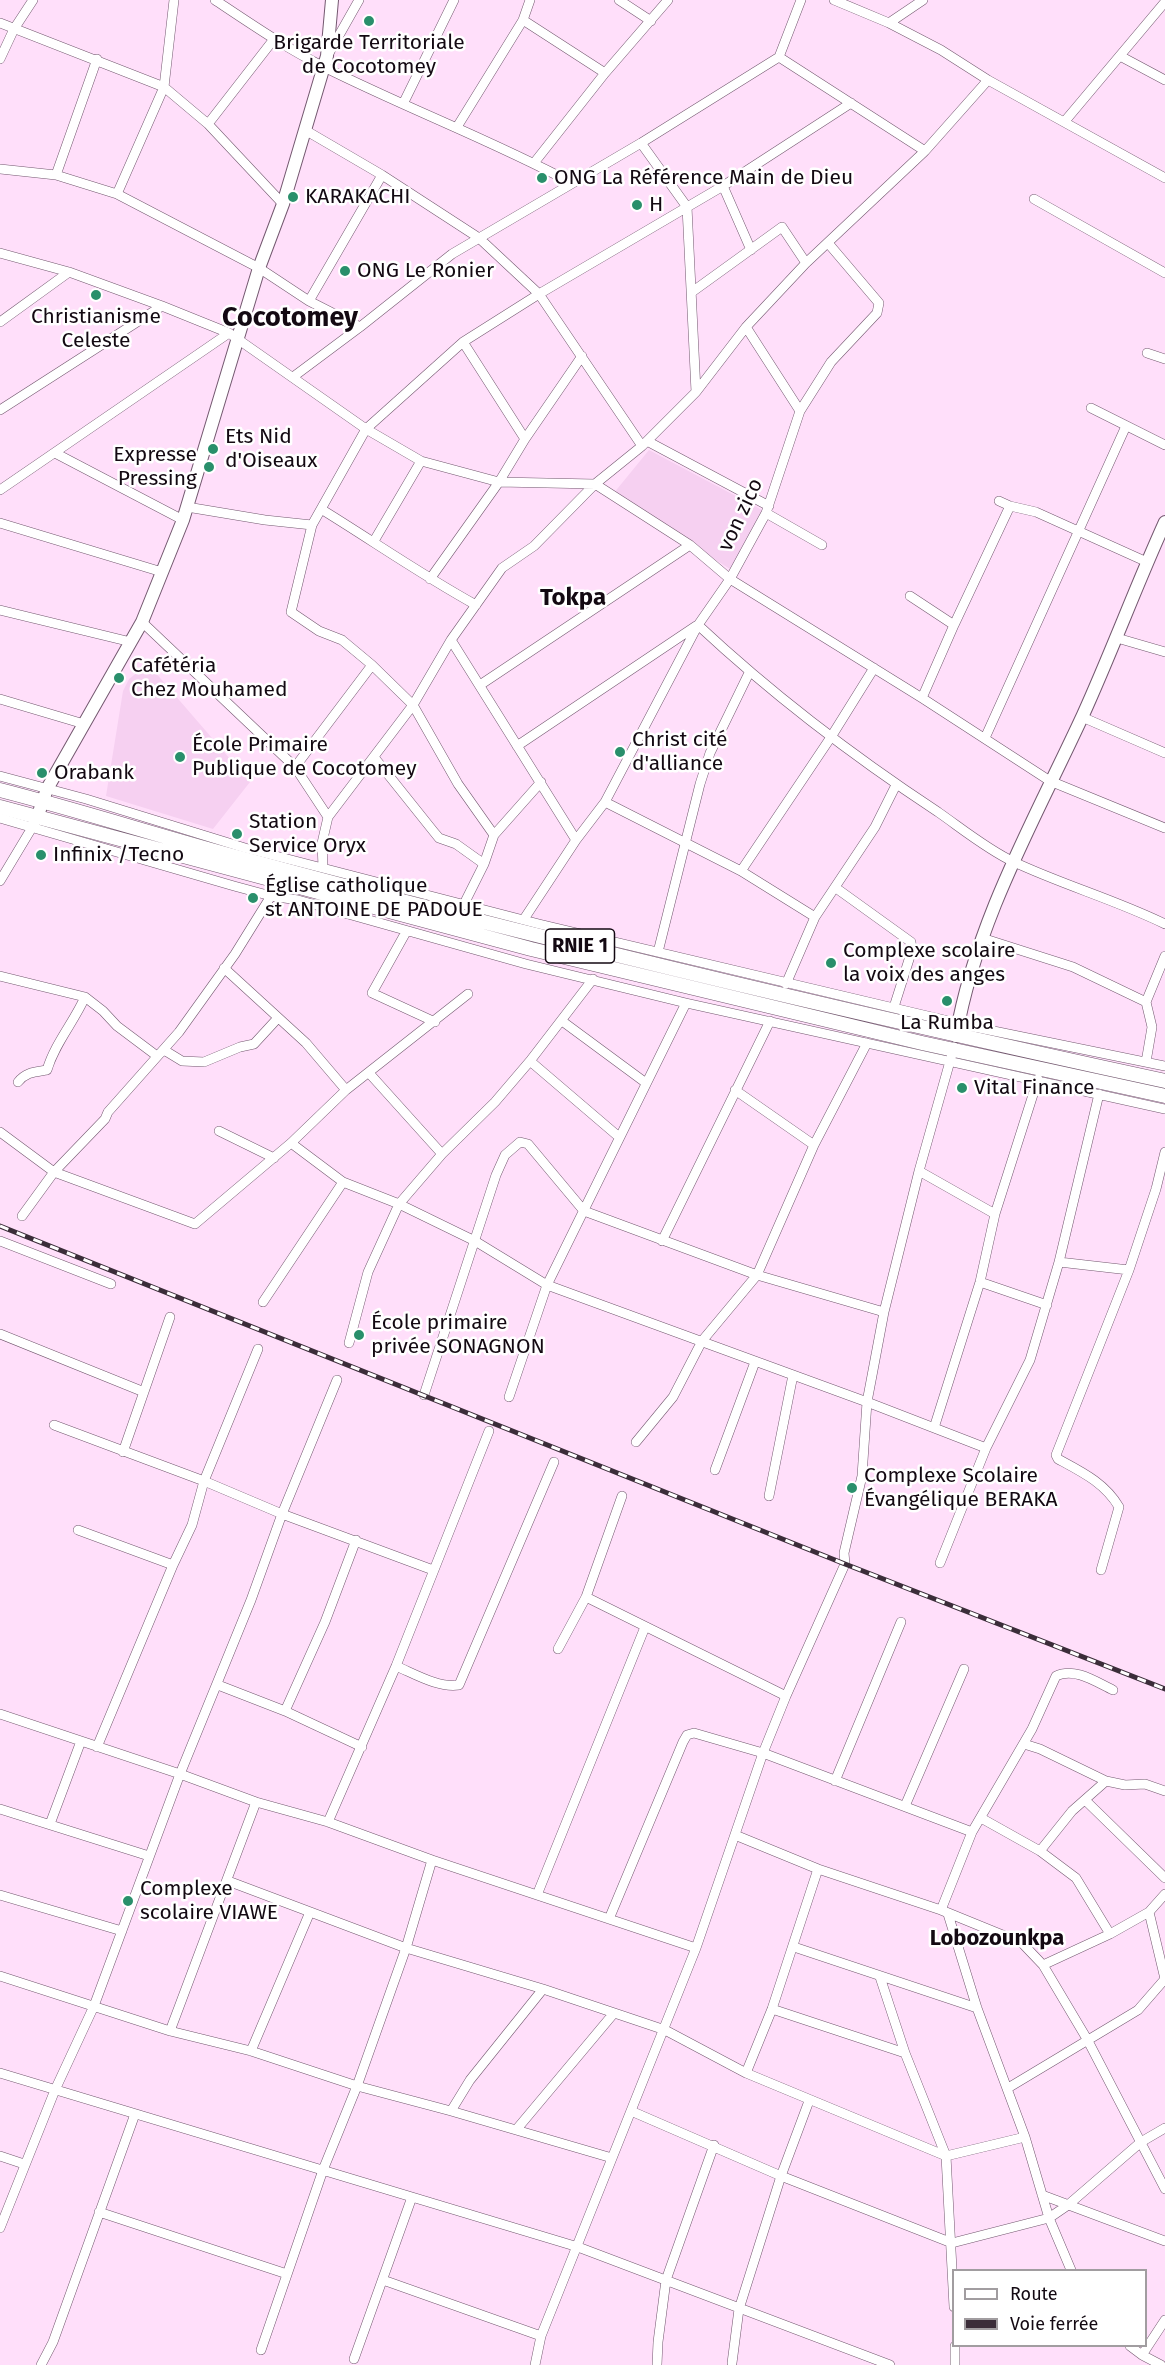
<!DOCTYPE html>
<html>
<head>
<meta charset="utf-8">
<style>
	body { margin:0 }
	#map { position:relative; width:1165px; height:2365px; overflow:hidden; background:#ffdffa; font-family:"Fira Sans",sans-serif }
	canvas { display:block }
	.legend { position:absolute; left:952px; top:2269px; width:195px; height:78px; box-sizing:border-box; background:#fff; border:2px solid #a19da0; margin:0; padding:8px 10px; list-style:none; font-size:18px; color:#130912 }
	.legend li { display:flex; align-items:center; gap:12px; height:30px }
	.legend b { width:30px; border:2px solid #a19da0 }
</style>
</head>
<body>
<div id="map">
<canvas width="1165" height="2365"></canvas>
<ul class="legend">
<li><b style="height:8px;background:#fff"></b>Route</li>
<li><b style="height:8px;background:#3b2d39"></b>Voie ferrée</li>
</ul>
</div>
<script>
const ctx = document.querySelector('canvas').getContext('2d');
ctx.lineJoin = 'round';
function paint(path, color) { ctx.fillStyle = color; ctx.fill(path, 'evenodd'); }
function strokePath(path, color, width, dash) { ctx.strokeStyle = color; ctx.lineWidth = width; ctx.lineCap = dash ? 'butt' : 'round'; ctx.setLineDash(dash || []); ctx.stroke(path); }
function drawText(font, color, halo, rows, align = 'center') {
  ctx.font = font + ' "Fira Sans",sans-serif'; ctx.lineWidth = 5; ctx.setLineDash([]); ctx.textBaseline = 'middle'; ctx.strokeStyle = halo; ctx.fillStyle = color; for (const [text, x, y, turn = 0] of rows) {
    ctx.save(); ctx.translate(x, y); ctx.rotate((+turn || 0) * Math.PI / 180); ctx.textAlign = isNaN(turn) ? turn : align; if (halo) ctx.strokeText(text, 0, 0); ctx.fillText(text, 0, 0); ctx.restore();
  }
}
paint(new Path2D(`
	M649,450l115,61 -31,60 -120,-77z
	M148,664l102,118 -37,47 -107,-33 17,-105 6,-12z`), '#f6d0f1');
const minor = new Path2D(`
	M215,0c36,24 71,48 109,67 82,41 167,73 248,116
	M619,0l32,21
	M834,0l55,23 52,27 47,30 177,98
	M523,20l82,53
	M0,23l164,64 44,37 75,80
	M889,23l34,-23
	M329,53l30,-53
	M1120,56l45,24
	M779,57l146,94
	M0,59l14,-30 19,-29
	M403,104l51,-104
	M1065,121l100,-119
	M208,124l66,-85
	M457,127l66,-107 7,-20
	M305,130l77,45 97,63 60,56 103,152
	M641,143l46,64 9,185
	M534,163l71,-90 63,-73
	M0,169l56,6 61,19 142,74 50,33
	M56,175l41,-116
	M723,186l28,64
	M117,194l47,-107 10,-87
	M1034,199l131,74
	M0,253l69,19 93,34 67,27 137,96 55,32 78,21 96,2 95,61 40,34 192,119 128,83 115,47
	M692,292l90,-65 24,36
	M0,322l69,-50
	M360,327l-51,-26 73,-126
	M746,327l54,84
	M463,342l62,97
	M1147,353l18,6
	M293,377l67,-50 92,-73 189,-111 138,-86 22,-57
	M1091,408l74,37
	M0,410l162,-104
	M647,441l122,65
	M55,453l128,67
	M0,490l229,-157
	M999,501l11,5 26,6 111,50
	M187,507l78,13 47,5
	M321,509c52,32 102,67 155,96
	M766,513l56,32
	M0,523l162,49
	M374,541l47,-80
	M430,579l69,-97 26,-43 57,-83
	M910,596l44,29
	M0,610l131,32
	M142,622l153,145 33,50
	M698,625c75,70 155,131 240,187 23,16 50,38 76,50 49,23 102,38 151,62
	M1117,638l48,14
	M451,640l125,200
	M480,685l210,-140
	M922,698l32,-73 56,-119
	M0,699l84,25
	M1082,717l83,36
	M985,738l141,-312
	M517,746l179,-120
	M374,757l60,75 5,6 17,6 28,20
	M295,767l77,-102
	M0,776l86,23 159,49 294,76 435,103 191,39
	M605,802l136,69 74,46
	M0,818l234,68 37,10 27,4 228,64 160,39 479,106
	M494,835l-36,-51 -45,-79 -41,-40 -30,-25 -23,-9 -28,-19 21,-87 54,-96 97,-87 76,-48 184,-108 128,-83
	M323,867l-1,-24 6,-26 85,-112 38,-65 51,-72 32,-22 61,-62 47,-38 54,-54 50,-65 60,-64 119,-112 63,-71
	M741,871l90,-134 43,-69
	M0,881l36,-60
	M836,888l75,54 1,8 -18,57
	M464,904l20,-40 10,-29 47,-53
	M524,919l52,-79 29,-38 93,-177 32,-46 36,-66 34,-102 31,-49 46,-49 2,-10 -51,-60
	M406,932l-34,61 63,29
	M982,938l91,29 73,35
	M658,952l42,-168 10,-31 39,-80
	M224,968l82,75 40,47
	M0,976l85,21 18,14 14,15 40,30 7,-6 18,11 22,1 36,-15 14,-3 23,-25
	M786,984l29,-67 60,-90 21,-42
	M562,1021l84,62
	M530,1061l89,76
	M1146,1062l6,-35 -6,-25 19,-46
	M369,1073l73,81
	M18,1082c8,-10 17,-10 29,-12 8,-27 27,-48 38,-73
	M735,1090l79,55
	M219,1131l55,27
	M0,1132l54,40 141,52 96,-81 55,-53 122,-96
	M291,1143l52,39 56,22 76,37 72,44 320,117 119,46
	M919,1171l76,43
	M22,1216l32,-44 51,-53 3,-7 71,-80 56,-78 36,-58
	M0,1241l111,43
	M662,1241l108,-220
	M1059,1262l70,8
	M980,1282l67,23
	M263,1302l80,-120
	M0,1334l144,58
	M349,1343l19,-71 31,-68 43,-50 53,-52 35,-41 63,-82
	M424,1395l72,-220 9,-20 15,-13 8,2 56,67 173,64 127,37
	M509,1397l38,-112 139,-282
	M54,1425l150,56 78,33 151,56
	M934,1428l46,-146 15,-68 43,-135
	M636,1442l37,-45 29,-56 55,-66 57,-130 53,-102
	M123,1452l47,-135
	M715,1470l40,-108
	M769,1496l24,-121
	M78,1530l95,35
	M940,1563l46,-115 44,-88 29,-98 40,-168
	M1101,1570l18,-63c-14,-24 -37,-35 -61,-48l-2,-4 73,-185 27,-81 9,-37
	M586,1597l200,99
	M558,1649l28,-52 36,-101
	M396,1666c19,8 42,22 63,19l95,-223
	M218,1685l67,26 77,36
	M285,1711l40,-89 31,-82
	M0,1714l180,60 76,28 72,20 104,38 264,88
	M1024,1744l16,5 66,32 19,4 20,-1 20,7
	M97,1747l76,-182 19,-40 12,-44 54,-132
	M835,1781l66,-159
	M1085,1800l80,78
	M905,1806l59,-137
	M0,1809l149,47
	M981,1818l59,33 36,27 34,56
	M328,1822l68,-156 93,-235
	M50,1824l31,-83
	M735,1835l83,34 123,41 81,33 21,22 44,74 78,150
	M1040,1851l32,-40 34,-30
	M228,1881l178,67 137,41 122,41 81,43 200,83 79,-19
	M0,1895l122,36
	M537,1895l108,-268
	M941,1910l31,-78 60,-103 24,-53c19,-9 40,6 57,14
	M1149,1912l16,67
	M948,1914l29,94 48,129 24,81 22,52
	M609,1919l74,-177 4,-7 7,-2 69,20 209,79
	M794,1947l183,61
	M1043,1965l67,-31 39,-22 16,-18
	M0,1976l170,55 81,20 106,35 94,25 161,47
	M880,1977l25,76 41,103 8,151
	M772,2009l133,44
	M170,2031l86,-229
	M251,2051l59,-139
	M0,2073l578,174 312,118
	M746,2073l26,-64 46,-140
	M1008,2088l130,-78 27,-31
	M451,2111l19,-31 73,-91
	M631,2111l150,65 171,67 97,-25 19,-13 73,-63 24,-14
	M516,2130l98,-117
	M0,2156l24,8
	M1042,2195l123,46
	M99,2212l188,62
	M0,2228l55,-138 39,-84 86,-232 71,-174 31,-86 55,-134
	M383,2280l158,56
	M955,2346v19
	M1130,2346l12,9 19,10
	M261,2350l62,-180 34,-84 49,-138 26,-88
	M1142,2355l23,-35
	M354,2359l58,-162
	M732,2363l7,-54 42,-133 28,-75
	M41,2365l12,-23 82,-228
	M535,2365l6,-29 155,-388 67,-195 23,-57 59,-132 -1,-11 18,-77 5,-74 17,-90 35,-141 35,-124
	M657,2365l1,-23 8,-62 48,-135`);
const major = new Path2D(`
	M37,818l10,-29 95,-167 41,-102 76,-252 24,-64 44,-148 5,-56
	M956,1036c20,-115 79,-217 127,-321 29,-64 53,-129 82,-193`);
const highway = new Path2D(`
	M0,790c82,21 162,47 244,69 305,83 612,155 921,222
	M0,807l531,142 391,94 243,53`);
strokePath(minor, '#73586f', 10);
strokePath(major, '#73586f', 14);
strokePath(highway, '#73586f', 15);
strokePath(minor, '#fff', 9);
strokePath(major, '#fff', 12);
strokePath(highway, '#fff', 14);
const rail = new Path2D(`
	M0,1226l845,338 320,125`);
strokePath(rail, '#3b2d39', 5);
strokePath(rail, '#fff', 3, [9]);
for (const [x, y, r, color] of [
	[369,21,6,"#298f6b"],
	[542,178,6,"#298f6b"],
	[293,197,6,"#298f6b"],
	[637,205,6,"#298f6b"],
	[345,271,6,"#298f6b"],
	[96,295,6,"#298f6b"],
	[213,449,6,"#298f6b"],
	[209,467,6,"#298f6b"],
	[119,678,6,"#298f6b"],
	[620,752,6,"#298f6b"],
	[180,757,6,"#298f6b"],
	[42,773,6,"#298f6b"],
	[237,834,6,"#298f6b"],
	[41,855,6,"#298f6b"],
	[253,898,6,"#298f6b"],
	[831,963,6,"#298f6b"],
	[947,1001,6,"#298f6b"],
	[962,1088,6,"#298f6b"],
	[359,1335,6,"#298f6b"],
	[852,1488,6,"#298f6b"],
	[128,1901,6,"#298f6b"]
]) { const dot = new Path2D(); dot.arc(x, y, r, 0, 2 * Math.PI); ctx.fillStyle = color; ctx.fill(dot); strokePath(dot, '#fff', 2); }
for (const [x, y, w] of [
	[580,946,69]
]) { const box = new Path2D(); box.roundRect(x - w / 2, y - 17, w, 34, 4.5); ctx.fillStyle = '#fff'; ctx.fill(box); strokePath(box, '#130912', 1.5); }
drawText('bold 20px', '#130912', null, [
	["RNIE 1",580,946]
]);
drawText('21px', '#130912', '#fff', [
	["Brigarde Territoriale",369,43,"center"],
	["de Cocotomey",369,67,"center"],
	["ONG La Référence Main de Dieu",554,178],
	["KARAKACHI",305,197],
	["H",649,205],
	["ONG Le Ronier",357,271],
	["Christianisme",96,317,"center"],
	["Celeste",96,341,"center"],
	["Ets Nid",225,437],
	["d'Oiseaux",225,461],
	["Expresse",197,455,"right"],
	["Pressing",197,479,"right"],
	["Cafétéria",131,666],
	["Chez Mouhamed",131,690],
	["Christ cité",632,740],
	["d'alliance",632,764],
	["École Primaire",192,745],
	["Publique de Cocotomey",192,769],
	["Orabank",54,773],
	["Station",249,822],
	["Service Oryx",249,846],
	["Infinix /Tecno",53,855],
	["Église catholique",265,886],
	["st ANTOINE DE PADOUE",265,910],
	["Complexe scolaire",843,951],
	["la voix des anges",843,975],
	["La Rumba",947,1023,"center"],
	["Vital Finance",974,1088],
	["École primaire",371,1323],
	["privée SONAGNON",371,1347],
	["Complexe Scolaire",864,1476],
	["Évangélique BERAKA",864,1500],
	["Complexe",140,1889],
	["scolaire VIAWE",140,1913]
], 'left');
drawText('21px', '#130912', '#fff', [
	["von zico",741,515,-65]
]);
drawText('bold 22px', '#130912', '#fff', [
	["Lobozounkpa",997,1939]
]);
drawText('bold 24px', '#130912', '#fff', [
	["Tokpa",573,598]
]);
drawText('bold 27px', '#130912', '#fff', [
	["Cocotomey",290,318]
]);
</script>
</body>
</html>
